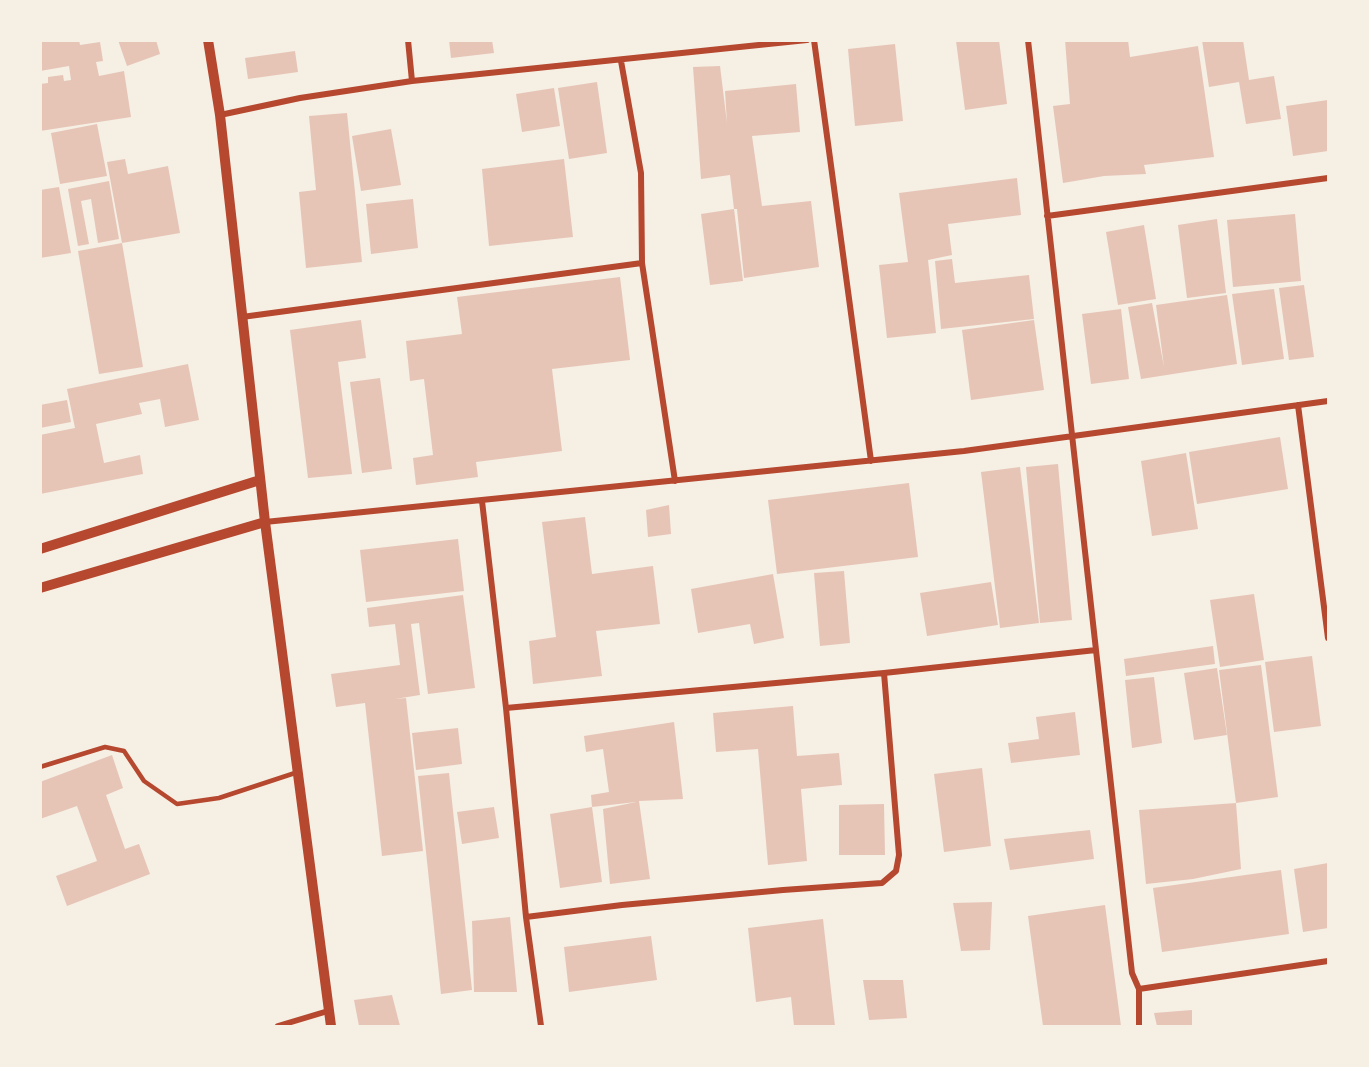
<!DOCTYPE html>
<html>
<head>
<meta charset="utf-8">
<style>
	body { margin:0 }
	#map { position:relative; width:1369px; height:1067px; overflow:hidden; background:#f6efe4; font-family:Jost,sans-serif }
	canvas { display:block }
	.frame { position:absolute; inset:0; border:42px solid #f6efe4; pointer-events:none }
</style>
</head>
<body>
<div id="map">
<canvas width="1369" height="1067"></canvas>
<div class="frame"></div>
</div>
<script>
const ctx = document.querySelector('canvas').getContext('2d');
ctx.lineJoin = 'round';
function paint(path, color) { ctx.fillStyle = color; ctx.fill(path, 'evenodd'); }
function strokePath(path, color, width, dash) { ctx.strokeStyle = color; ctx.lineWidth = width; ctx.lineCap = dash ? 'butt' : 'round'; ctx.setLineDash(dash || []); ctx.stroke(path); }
paint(new Path2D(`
	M40,40h39l1,5 20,-3 3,19 -7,1 3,14 25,-5 7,46 -91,14v-47l8,-1v-6l15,-2 1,6 7,-1 -2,-14 -29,5z
	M118,40h38l4,14 -33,12z
	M449,40h43l2,13 -43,5z
	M999,40l8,64 -42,6 -9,-69z
	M1065,40h63l2,17 68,-11 16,111 -70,8 2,9 -42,2 -41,7 -10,-77 17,-2z
	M1202,40h41l6,40 25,-4 7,43 -35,5 -7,-42 -30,5z
	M895,44l8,77 -48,5 -7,-77z
	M295,51l3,21 -50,7 -3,-21z
	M720,66l7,57 -2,-32 71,-7 4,48 -48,4 10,70 49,-5 8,66 -75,11 -7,-69h-3l-4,-34 -29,4 -8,-112z
	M597,82l10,71 -38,6 -11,-71z
	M554,88l6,38 -38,6 -6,-38z
	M1328,100v51l-35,5 -7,-50z
	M347,113l15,149 -56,6 -7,-76 17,-2 -7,-74z
	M97,124l10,52 -47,8 -9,-51z
	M391,129l10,56 -40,6 -9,-55z
	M125,159l3,15 40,-8 12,67 -58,10 21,124 -44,7 -21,-123 44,-8 -15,-81z
	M564,159l9,78 -84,9 -7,-77z
	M1017,178l4,37 -73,9 4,31 -24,5 8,73 -49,5 -8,-73 29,-3 -9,-69z
	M109,181l10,58 -21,4 -7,-44 -10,2 8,43 -11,2 -10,-57z
	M59,187l12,66 -31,5v-68z
	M413,199l5,49 -47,6 -5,-50z
	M734,209l9,72 -33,4 -9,-71z
	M1295,214l6,67 -68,6 -6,-67z
	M1217,219l9,74 -39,5 -9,-73z
	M1144,225l12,74 -38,6 -12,-73z
	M952,259l3,24 74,-8 5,44 -93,10 -6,-68z
	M620,277l10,83 -78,9 10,82 -86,11 2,15 -62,8 -3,-27 20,-3 -9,-76 -14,2 -4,-40 56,-7 -5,-37z
	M1304,285l10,72 -25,3 -10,-72z
	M1274,289l10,70 -42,6 -10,-71z
	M1227,295l10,69 -96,15 -13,-72 24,-4 12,64 -8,-62z
	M1121,309l8,70 -38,5 -9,-70z
	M361,320l5,38 -28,4 14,112 -44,4 -18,-148z
	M1034,320l10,70 -73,10 -9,-70z
	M188,364l11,56 -34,7 -5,-28 -21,4 3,11 -46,10 8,39 36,-8 3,19 -103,20v-59l35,-7 -8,-39z
	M380,378l12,91 -30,4 -12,-91z
	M67,400l4,22 -31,6v-23z
	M1280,437l8,52 -91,15 -8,-52z
	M1186,453l12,76 -46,7 -11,-75z
	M1058,464l14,156 -32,3 -14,-156z
	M1020,467l19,156 -39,5 -19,-156z
	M909,483l9,74 -141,17 -9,-74z
	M669,505l2,29 -23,3 -2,-27z
	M585,517l7,57 61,-8 7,58 -64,7 6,45 -69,8 -4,-43 27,-4 -14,-115z
	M458,539l6,52 -98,11 -6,-52z
	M844,571l6,72 -30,3 -6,-73z
	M773,574l11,64 -30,6 -4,-20 -52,9 -7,-44z
	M991,582l7,43 -71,11 -7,-43z
	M1254,594l10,66 -44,7 -10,-67z
	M463,595l12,93 -47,6 -9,-71 -8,1 9,71 -25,4 11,-1 17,153 -41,5 -17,-153 -29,4 -5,-33 69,-9 -5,-41 -26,3 -2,-19z
	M1213,646l2,18 -89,12 -2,-17z
	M1312,656l9,70 -47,6 -9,-70z
	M1261,665l17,132 -42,6 -17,-133z
	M1217,668l10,67 -33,5 -10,-67z
	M1154,677l8,66 -30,5 -7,-68z
	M793,706l4,50 42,-3 3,32 -41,4 6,72 -39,4 -10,-116 -42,3 -3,-39z
	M1075,712l5,43 -69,8 -3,-20 31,-4 -3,-22z
	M674,722l9,77 -44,2 11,78 -40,5 -7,-75 33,-7 -44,5 -1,-12 18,-3 -6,-43 -17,3 -2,-16z
	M458,728l4,36 -46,6 -4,-37z
	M112,755l11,33 -17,7 19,54 14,-5 11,30 -83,32 -11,-30 41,-15 -20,-55 -37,13v-37z
	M982,768l9,78 -47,6 -10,-78z
	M449,773l23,217 -31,4 -23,-218z
	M1236,803l5,66 -48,10 -47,5 -7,-74z
	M884,804l1,51h-46v-50z
	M494,807l5,31 -37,6 -5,-32z
	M592,807l10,75 -42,6 -10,-74z
	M1090,830l4,29 -84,11 -6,-31z
	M1328,863v65l-25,4 -9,-63z
	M1281,870l8,64 -127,18 -9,-64z
	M992,902l-2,48 -29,1 -8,-48z
	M1105,905l16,121h-78l-15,-110z
	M510,917l7,75h-43l-2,-71z
	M823,919l12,107h-41l-3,-29 -35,5 -8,-74z
	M651,936l6,44 -88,12 -5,-45z
	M863,980h40l4,38 -38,2z
	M392,995l8,31h-41l-5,-26z
	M1192,1010v16h-35l-3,-13z`), '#e6c5b7');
strokePath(new Path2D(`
	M40,767l65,-20 19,4 20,30 33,23 42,-6 79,-26`), '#b5482f', 4.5);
strokePath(new Path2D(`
	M408,40l4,41
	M814,40l57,421
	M1028,40l104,933 7,16 189,-28
	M621,61l20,112 1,90
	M220,115l80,-17 112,-17 395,-41
	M1047,216l281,-38
	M242,317l400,-54 33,218
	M1298,405l30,233
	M482,501l24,207 20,209 15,109
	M265,522l699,-71 364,-50
	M506,708l378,-35 212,-23
	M526,917l96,-12 161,-15 99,-7 14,-12 3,-16 -15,-182
	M278,1026l50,-15
	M1139,1026v-37`), '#b5482f', 6);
strokePath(new Path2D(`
	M208,40l12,75 45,407 66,504
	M40,549l220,-69
	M40,588l225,-66`), '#b5482f', 10);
</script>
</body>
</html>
